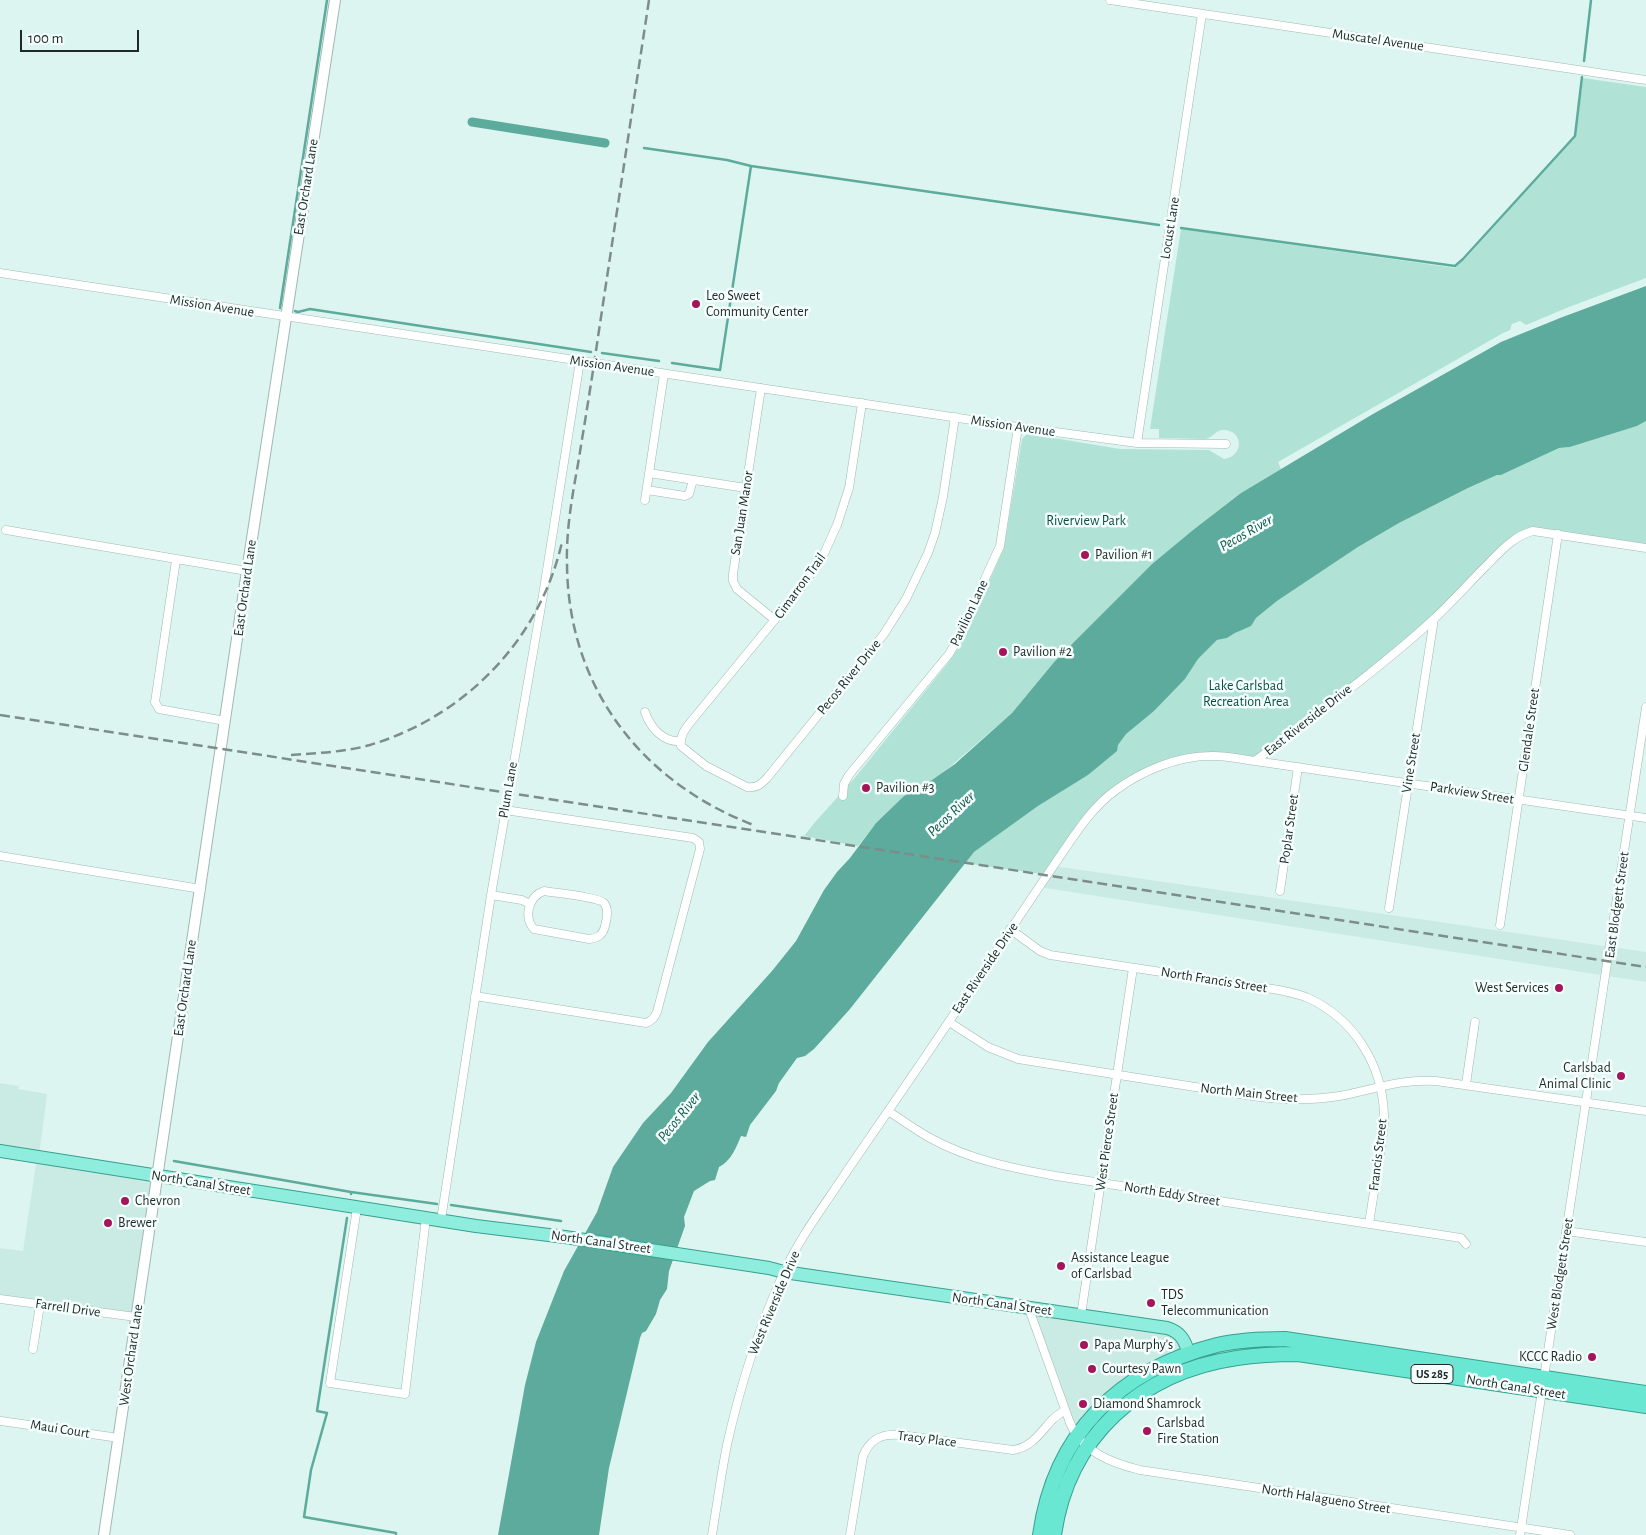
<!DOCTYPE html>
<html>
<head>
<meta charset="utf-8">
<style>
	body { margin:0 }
	#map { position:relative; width:1646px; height:1535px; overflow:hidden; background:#ddf5f0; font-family:"Alegreya Sans",sans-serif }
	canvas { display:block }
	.scale { position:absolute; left:20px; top:30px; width:119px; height:22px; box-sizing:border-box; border:2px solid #1f2826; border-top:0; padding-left:6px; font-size:15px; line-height:18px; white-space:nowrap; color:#1f2826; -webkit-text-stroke:4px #f5fffd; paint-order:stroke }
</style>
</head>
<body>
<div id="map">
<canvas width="1646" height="1535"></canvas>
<div class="scale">100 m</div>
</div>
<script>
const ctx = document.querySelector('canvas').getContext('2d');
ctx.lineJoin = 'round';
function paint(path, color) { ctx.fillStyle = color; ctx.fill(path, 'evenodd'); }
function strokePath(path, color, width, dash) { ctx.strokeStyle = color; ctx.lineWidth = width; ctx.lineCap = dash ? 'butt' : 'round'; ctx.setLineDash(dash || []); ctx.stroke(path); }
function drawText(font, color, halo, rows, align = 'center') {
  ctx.font = font + ' "Alegreya Sans",sans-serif'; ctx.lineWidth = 5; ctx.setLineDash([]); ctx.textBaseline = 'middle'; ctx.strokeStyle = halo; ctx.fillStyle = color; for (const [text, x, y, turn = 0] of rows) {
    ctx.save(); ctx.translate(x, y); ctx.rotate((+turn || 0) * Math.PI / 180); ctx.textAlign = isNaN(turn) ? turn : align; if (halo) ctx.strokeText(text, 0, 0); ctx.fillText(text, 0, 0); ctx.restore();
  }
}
paint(new Path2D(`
	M1054,866l592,86v30l-607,-95z
	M0,1083l19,3 -1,3 29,5 -8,63 118,19 -21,141 -136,-18v-51l23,3 14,-94 -37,-6z
	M1029,1309l138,19 22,26 -30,12 -83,71z`), '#caebe3');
paint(new Path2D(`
	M1583,78l63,9v191l-77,29 -43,18 -6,-4 -8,3 -2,6 -7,3 -225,129 3,7 -40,24 -48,37 -41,34 -97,97 -43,52 -75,65 -15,9 -18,9 -28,27 -18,23 -54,-10 12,-15 37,-41 95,-117 12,-17 44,-98 18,-109 4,-4 4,-1 90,15 89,1 15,9c21,-3 19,-30 -1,-29 -7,0 -10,7 -17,9l-47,-1v-9h-9l31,-200 274,39 11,-10 110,-122z
	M1646,421v127l-113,-17 -12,4 -87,84 -179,142 -31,-5 -58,8 -58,32 -60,79 -84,-12 10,-11 64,-46 50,-31 30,-30 8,-12 28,-22 31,-32 13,-20 19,-19 10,-2 8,-5 15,-7 6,-8 21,-17 81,-54 41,-24 69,-35 29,-13h4l58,-27 11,-1 67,-21z`), '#b0e2d6');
paint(new Path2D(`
	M1646,286v135l-9,5 -67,21 -11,1 -58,27h-4l-29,13 -69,35 -41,24 -81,54 -21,17 -5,8 -16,7 -8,5 -10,2 -19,19 -13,20 -31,32 -28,23 -8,11 -1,6 -29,24 -50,31 -64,46 -124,157 -36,40 -9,7 -8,2 -18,25 -3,8 -26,34 -4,12 -5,-1c-5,12 -10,25 -22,31l-4,13 -5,1 -16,10 -10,26 1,9 -16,45 -2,18 -7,11 -4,14 -10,17 -4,2 -2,5 -31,130 -10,67h-101l27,-150 11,-43 28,-71 33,-59 16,-45 30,-44 28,-30 37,-51 64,-71 24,-30 28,-51 13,-18 13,-14 26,-35 28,-27 18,-9 33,-23 57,-51 43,-52 97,-97 41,-34 48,-37 132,-79 128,-72 59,-24z`), '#5cab9c');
strokePath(new Path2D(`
	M1584,61l7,-61
	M644,148l83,12 24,6 -31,204 -48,-7
	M751,166l408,59
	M1181,228l274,38 8,-7 112,-123 7,-59
	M280,308l47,-308
	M295,311l3,1 12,-3 281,43
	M602,353l57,8
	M174,1161l177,31
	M351,1194v-2l86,12
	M451,1205l110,16
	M347,1218l-30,193 10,2 -16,57 -7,47 92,16v2`), '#5cab9c', 2.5);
strokePath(new Path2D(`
	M472,122l133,21`), '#5cab9c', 9);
const minor = new Path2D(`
	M1110,0l536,80
	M0,273l1018,154 119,16 89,1
	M761,388l-28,186v7l4,8 38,31
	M862,403l-13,85 -12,37 -15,33 -22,31 -111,135c-6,8 -9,13 -8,22l25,20 41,21c10,1 13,-2 20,-9l117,-144 22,-35 22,-46 7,-20 8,-36 12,-80
	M1137,443l65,-429
	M649,473l97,15
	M647,490l38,6 4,-2 4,-14
	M645,500l19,-126
	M6,530l241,41
	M176,560l-21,142 4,7 66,12
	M645,712c5,15 18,31 36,29
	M1255,761l391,57
	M843,796l1,-12 5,-9 100,-121 7,-12 44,-96 18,-119
	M0,856l201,33
	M544,891c11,2 54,6 60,12 5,6 3,16 1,23 -2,9 -7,12 -16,13l-55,-10c-11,-12 -5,-33 10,-38z
	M1280,891l18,-124
	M491,895l31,5 8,4
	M1389,908l45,-289
	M1500,925l58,-391
	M1010,929l30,22 10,4 229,35c10,2 20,4 29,8 46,21 74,66 76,116 1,15 -3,31 -5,46 -3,21 -7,43 -10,64
	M475,996l171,27c6,-2 8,-5 11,-11l43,-163 -1,-7 -6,-4 -188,-28
	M949,1022l39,25 30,12 234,37c31,4 62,5 93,-1 34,-7 56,-16 91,-14l210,30
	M1466,1084l9,-62
	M888,1111c14,9 28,19 42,27 40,22 82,30 126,38l405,62 5,6
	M357,1208l-27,175 75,11 21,-176
	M441,1220l50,-325 52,-300 37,-234
	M1566,1231l80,11
	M0,1299l136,18
	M1029,1309l41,114c12,29 42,40 70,47l430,65
	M1081,1315l52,-347
	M33,1349l7,-44
	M1,1421l118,17
	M712,1535c5,-30 9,-60 15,-90 13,-59 32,-118 57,-173 16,-35 40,-66 61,-98 34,-50 69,-100 103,-151 35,-51 69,-104 104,-155 19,-27 37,-59 64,-78 26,-19 61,-34 94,-34 15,-1 30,3 45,5 60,-46 123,-91 179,-142 18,-17 34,-35 51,-52 14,-14 28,-31 48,-36l113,17
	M850,1535l13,-79c7,-17 19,-23 37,-21l113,15c19,-3 27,-17 39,-30 4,-4 9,-7 13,-10
	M1520,1535l126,-828`);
const tertiary = new Path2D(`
	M104,1535l143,-964 88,-571`);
const primary = new Path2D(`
	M0,1151l476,75 89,11 204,31 15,4 383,56c14,4 18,13 22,26`);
const trunk = new Path2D(`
	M1040,1535c14,-101 79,-165 177,-190 22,-5 45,-6 68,-6l361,54
	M1054,1535c14,-98 86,-163 183,-177 20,-3 41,-4 61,-4l348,52`);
strokePath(minor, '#a1b8b3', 9);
strokePath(tertiary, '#a1b8b3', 12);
strokePath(primary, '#37a08f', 14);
strokePath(trunk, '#37a08f', 16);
strokePath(minor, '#fff', 8);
strokePath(tertiary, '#fff', 10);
strokePath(primary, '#8feddd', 12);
strokePath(trunk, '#6ae7d2', 14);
strokePath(new Path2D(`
	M649,0c-17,112 -34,224 -51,337 -6,42 -13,84 -20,127 -6,33 -12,67 -11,100 1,124 75,219 189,262
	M0,715l1646,252
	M291,755c27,-2 54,-3 79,-10 96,-29 170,-106 192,-203`), '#7d8d8a', 2.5, [10, 5]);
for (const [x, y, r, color] of [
	[696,304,5,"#a41659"],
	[1085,555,5,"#a41659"],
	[1003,652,5,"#a41659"],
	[866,788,5,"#a41659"],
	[1559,988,5,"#a41659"],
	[1621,1076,5,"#a41659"],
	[125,1201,5,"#a41659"],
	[108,1223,5,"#a41659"],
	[1061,1266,5,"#a41659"],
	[1151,1303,5,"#a41659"],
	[1084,1345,5,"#a41659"],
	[1592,1357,5,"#a41659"],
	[1092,1369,5,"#a41659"],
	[1083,1404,5,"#a41659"],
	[1147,1431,5,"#a41659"]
]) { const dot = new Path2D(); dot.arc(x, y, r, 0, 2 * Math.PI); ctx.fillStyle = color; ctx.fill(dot); strokePath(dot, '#f5fffd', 2); }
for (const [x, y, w] of [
	[1432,1374,42]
]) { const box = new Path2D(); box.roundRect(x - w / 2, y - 9.5, w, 19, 4); ctx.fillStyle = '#f5fffd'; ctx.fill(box); strokePath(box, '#1f2826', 1); }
drawText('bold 12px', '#1f2826', null, [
	["US 285",1432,1374]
]);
drawText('14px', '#1f2826', '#f5fffd', [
	["Muscatel Avenue",1378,40,8],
	["East Orchard Lane",306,187,-81],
	["Locust Lane",1170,228,-81],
	["Mission Avenue",212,306,9],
	["Mission Avenue",612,366,8],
	["Mission Avenue",1013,426,8],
	["San Juan Manor",742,513,-81],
	["Cimarron Trail",800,586,-54],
	["East Orchard Lane",245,588,-82],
	["Pavilion Lane",969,613,-65],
	["Pecos River Drive",849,677,-51],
	["East Riverside Drive",1308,720,-38],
	["Glendale Street",1529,730,-82],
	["Vine Street",1411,763,-81],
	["Plum Lane",508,790,-80],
	["Parkview Street",1472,793,9],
	["Poplar Street",1289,829,-82],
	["East Blodgett Street",1617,905,-82],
	["East Riverside Drive",985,968,-56],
	["North Francis Street",1214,980,9],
	["East Orchard Lane",185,988,-82],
	["North Main Street",1249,1093,6],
	["West Pierce Street",1107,1142,-82],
	["Francis Street",1378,1155,-83],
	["North Canal Street",201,1183,9],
	["North Eddy Street",1172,1194,9],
	["North Canal Street",601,1242,8],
	["West Blodgett Street",1560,1274,-81],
	["West Riverside Drive",774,1303,-67],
	["North Canal Street",1002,1304,8],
	["Farrell Drive",68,1308,8],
	["West Orchard Lane",131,1355,-82],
	["North Canal Street",1516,1387,9],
	["Maui Court",60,1429,9],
	["Tracy Place",927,1439,7],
	["North Halagueno Street",1326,1499,9]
]);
drawText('14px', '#1f2826', '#f5fffd', [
	["Leo Sweet",706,296],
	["Community Center",706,312],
	["Pavilion #1",1095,555],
	["Pavilion #2",1013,652],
	["Pavilion #3",876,788],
	["West Services",1549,988,"right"],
	["Carlsbad",1611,1068,"right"],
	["Animal Clinic",1611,1084,"right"],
	["Chevron",135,1201],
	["Brewer",118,1223],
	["Assistance League",1071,1258],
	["of Carlsbad",1071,1274],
	["TDS",1161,1295],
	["Telecommunication",1161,1311],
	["Papa Murphy's",1094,1345],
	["KCCC Radio",1582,1357,"right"],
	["Courtesy Pawn",1102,1369],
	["Diamond Shamrock",1093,1404],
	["Carlsbad",1157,1423],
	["Fire Station",1157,1439]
], 'left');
drawText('14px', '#074f44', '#f5fffd', [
	["Riverview Park",1086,521],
	["Lake Carlsbad",1246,686],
	["Recreation Area",1246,702]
]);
drawText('italic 15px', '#105449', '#f5fffd', [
	["Pecos River",1246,533,-30],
	["Pecos River",951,814,-43],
	["Pecos River",679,1117,-51]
]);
</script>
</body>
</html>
